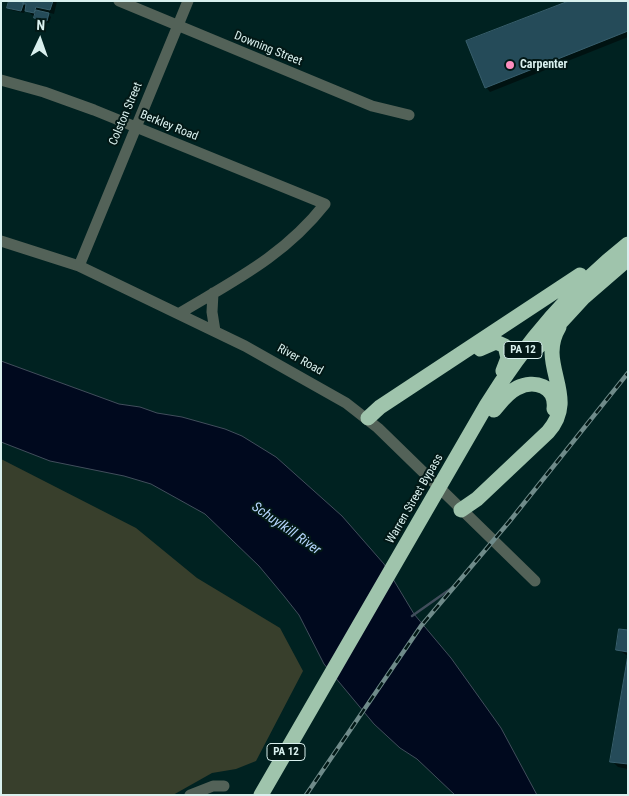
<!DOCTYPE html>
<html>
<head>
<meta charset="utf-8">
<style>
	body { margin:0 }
	#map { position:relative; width:629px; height:796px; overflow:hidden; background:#002221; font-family:"Roboto Condensed",sans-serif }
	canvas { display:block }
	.frame { position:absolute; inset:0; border:2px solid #d9f0ee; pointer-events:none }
	.north { position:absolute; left:15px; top:15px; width:50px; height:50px; -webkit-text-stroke:4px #021816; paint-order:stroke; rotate:3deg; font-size:14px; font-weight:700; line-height:20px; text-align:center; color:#d9f0ee }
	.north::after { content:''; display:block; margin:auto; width:18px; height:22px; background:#d9f0ee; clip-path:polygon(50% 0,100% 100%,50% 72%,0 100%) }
</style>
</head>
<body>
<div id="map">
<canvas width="629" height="796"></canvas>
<div class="frame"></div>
<div class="north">N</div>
</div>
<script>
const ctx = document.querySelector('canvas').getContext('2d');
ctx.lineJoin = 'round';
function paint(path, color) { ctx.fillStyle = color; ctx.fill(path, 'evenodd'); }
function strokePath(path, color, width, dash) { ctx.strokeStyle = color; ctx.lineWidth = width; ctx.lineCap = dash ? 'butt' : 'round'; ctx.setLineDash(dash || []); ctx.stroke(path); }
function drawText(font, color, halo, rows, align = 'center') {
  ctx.font = font + ' "Roboto Condensed",sans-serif'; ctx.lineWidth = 4; ctx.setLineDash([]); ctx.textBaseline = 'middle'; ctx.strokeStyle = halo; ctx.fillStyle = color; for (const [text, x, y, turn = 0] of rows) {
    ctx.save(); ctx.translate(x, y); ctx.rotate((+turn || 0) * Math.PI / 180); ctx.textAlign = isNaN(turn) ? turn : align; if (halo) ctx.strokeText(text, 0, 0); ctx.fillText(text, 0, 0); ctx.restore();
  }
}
paint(new Path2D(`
	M1,459l135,69 61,50 83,50 23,43 -47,90 -20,8 -24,4 -39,22h-172z`), '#383f2c');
const water = new Path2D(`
	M1,361l118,43 21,3 17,6 25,4 43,12 17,7 34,21 66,59 42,48 30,50 37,44 50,70 36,67h-82l-38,-36 -17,-11 -26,-24 -50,-60 -25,-49 -15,-19 -25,-30 -54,-52 -54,-30 -27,-8 -74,-15 -49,-19z`);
paint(water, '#00091e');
strokePath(water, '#414e5c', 1);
paint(new Path2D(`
	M10,1l14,4 1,-4h32l-3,13 -8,-2 5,5 -2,6 -11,-3 -13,-11 -1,4 -13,-3 -2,-3z
	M628,1v36l-138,55 -4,-5z
	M628,632v24l-11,-7z
	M628,662v107l-10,-2 -6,-6z`), '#0007');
strokePath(new Path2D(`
	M412,616l44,-31`), '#414e5c', 2.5);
const building = new Path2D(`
	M9,1l15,1 -3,9 -14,-3z
	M24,1h29l-3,9 -14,-3 -2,6 -9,-2 1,-7h-3z
	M569,1h59v30l-143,57 -19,-47z
	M36,10l13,3 -2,8 -13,-3z
	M619,629l9,1v22l-12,-2z
	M628,655v109l-18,-2z`);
paint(building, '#254b59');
strokePath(building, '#385f6d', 1);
strokePath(new Path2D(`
	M119,1l253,105 37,9
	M1,80l43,12 50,18 231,94c-41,52 -90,76 -145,109
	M1,241l78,25 166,80 101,57 32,25 157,153
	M79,266l109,-265
	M213,293l-1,19 3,19
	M190,795l23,-9h11`), '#536258', 11);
strokePath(new Path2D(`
	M538,347l46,-50 44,-38
	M480,349l16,-7 9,4 3,12 -5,13
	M494,410c7,-8 13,-17 23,-22 17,-9 40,-2 37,21
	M368,418l12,-11 200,-132
	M461,510l16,-11 71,-67c32,-36 -12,-67 11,-105
	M261,795l225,-389c39,-63 84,-116 142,-162`), '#9fc4ac', 15);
const rail = new Path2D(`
	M306,795l115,-169 88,-104 119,-149`);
strokePath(rail, '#6f8b8a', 4.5);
strokePath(rail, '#021816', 2.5, [8]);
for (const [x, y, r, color] of [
	[510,65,5,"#fd8ebe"]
]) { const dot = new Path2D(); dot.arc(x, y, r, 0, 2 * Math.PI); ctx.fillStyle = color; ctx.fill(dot); strokePath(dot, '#021816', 2); }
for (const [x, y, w] of [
	[523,350,38],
	[286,752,38]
]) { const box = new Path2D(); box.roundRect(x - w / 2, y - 8.5, w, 17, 4); ctx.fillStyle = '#021816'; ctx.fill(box); strokePath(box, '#d9f0ee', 1); }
drawText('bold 11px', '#d9f0ee', null, [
	["PA 12",523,350],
	["PA 12",286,752]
]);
drawText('12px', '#d9f0ee', '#021816', [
	["Downing Street",268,49,22],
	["Colston Street",126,114,-67],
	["Berkley Road",169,126,22],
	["River Road",300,360,29],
	["Warren Street Bypass",415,499,-60]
]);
drawText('bold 12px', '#d9f0ee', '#021816', [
	["Carpenter",520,65]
], 'left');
drawText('italic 14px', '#b5d4fc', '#021816', [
	["Schuylkill River",286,529,35]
]);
</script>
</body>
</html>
